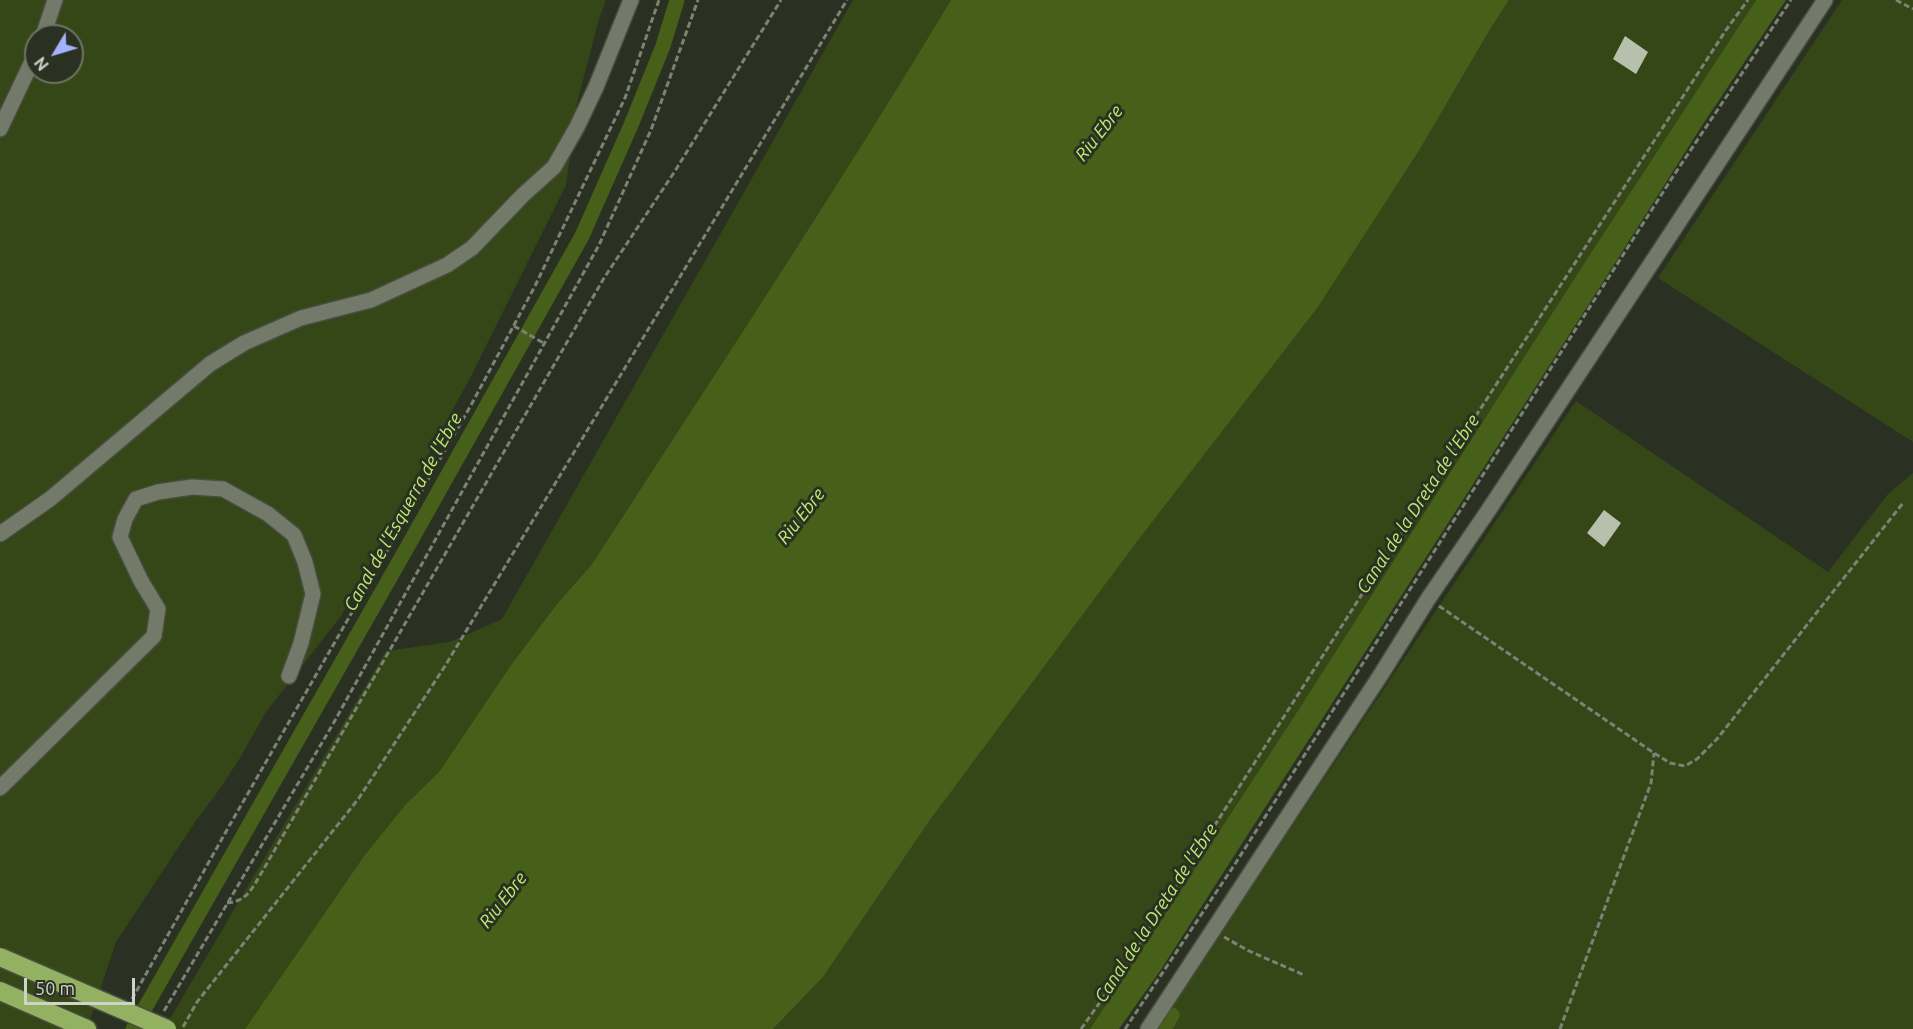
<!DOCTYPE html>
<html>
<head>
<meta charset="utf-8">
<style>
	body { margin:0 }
	#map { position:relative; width:1913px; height:1029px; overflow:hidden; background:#2b3122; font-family:Ubuntu,sans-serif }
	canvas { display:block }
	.north { position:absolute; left:24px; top:24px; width:60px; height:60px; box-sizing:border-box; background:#2b3122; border:2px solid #6d7265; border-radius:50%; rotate:232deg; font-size:16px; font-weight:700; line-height:24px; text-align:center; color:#cfd3ca }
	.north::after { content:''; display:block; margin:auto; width:21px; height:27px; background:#a5b1fc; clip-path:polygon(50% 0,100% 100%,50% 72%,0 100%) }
	.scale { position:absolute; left:24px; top:978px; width:111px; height:27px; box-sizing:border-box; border:3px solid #cfd3ca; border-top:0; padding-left:8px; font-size:18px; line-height:21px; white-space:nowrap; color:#cfd3ca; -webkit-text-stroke:4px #2b3122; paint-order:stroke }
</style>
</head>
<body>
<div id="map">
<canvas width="1913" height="1029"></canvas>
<div class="north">N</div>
<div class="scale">50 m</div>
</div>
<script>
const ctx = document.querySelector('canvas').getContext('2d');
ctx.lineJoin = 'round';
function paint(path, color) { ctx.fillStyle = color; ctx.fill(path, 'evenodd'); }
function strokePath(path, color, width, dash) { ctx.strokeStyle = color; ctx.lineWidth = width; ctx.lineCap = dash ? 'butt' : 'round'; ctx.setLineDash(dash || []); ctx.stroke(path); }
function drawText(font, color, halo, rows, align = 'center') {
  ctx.font = font + ' Ubuntu,sans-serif'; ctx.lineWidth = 6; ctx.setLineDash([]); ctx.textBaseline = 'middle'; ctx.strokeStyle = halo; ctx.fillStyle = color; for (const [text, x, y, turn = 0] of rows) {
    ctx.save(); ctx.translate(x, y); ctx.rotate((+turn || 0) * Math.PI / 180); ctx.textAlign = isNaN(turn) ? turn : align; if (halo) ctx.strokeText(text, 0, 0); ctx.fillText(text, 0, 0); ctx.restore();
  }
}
paint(new Path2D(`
	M0,0h606l-7,19 -23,88 -10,78 -95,191 -130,240 -75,96 -26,46 -21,32 -24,32 -79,120 -29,87h-87zM36,36h36v36h-36z
	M853,0h98c-115,191 -238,377 -359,564l-35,40 -46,61 -72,107 -33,32 -42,52 -119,173h-81l222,-378 64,-9 52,-23z
	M1509,0h247l-171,262 -297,464 -198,303h-317l50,-52 107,-157 206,-277 182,-236 102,-158 69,-118z
	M1842,0h71v442l-255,-164z
	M1576,401l252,171 60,-78 25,-21v556h-756z`), '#354716');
paint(new Path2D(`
	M951,0h558l-20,31 -69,118 -102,158 -182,236 -206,277 -107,157 -50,52h-528l119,-173 42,-52 33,-32 72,-107 46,-61 35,-40c121,-187 244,-373 359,-564z
	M1756,0h30l-85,127 -96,152 -445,692 -41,58h-29l198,-303 297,-464z`), '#476019');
strokePath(new Path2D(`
	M133,1029l271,-476 178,-317 49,-111 32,-79 14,-46
	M1164,1029l8,-14`), '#476019', 15);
paint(new Path2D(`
	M1625,36l23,16 -12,22 -23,-15z
	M1604,510l17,13 -17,24 -17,-14z`), '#b7c0ad');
const minor = new Path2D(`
	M43,36l12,-36
	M0,129l36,-76
	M0,534l50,-35 160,-135 34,-21 57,-25 70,-18 76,-35 25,-17 51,-53 31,-28 23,-40 19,-40 35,-87
	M0,788l154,-152 4,-27 -17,-28 -21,-44 5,-18 11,-20 22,-7 34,-5 31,2 45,25 26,21 11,27 8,32 -12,49 -12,33
	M1148,1029l232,-353 48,-77 62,-91 335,-508`);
const highway = new Path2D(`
	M0,991l87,38`);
strokePath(minor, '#484d40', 18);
strokePath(highway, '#484d40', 21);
strokePath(new Path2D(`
	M1896,0l17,9
	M514,326l31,18
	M1439,606l215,147 16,10 15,3 12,-7 20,-20 186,-236
	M227,903c21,-2 25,-15 35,-31l342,-594 71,-107 106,-171
	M1224,937l25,14 55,24
	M132,999l96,-171 242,-421 65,-121 90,-188 34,-98
	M164,1011l169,-287 266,-479 52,-115 47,-130
	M183,1027l14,-25 162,-204 86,-132 402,-666
	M1081,1029l39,-55 337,-529 269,-415 22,-30
	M1125,1029l110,-165 437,-686 119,-178
	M1560,1029l91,-246 3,-30`), '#7d8276', 3, [6, 3]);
strokePath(minor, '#737a69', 15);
strokePath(highway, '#92b261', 18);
const highwayBridge = new Path2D(`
	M0,957l167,72`);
strokePath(highwayBridge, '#484d40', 21, []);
strokePath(highwayBridge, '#92b261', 18);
drawText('italic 18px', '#beec75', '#2b3122', [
	["Riu Ebre",1099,133,-52],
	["Canal de la Dreta de l'Ebre",1418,504,-57],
	["Canal de l'Esquerra de l'Ebre",403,512,-61],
	["Riu Ebre",801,516,-52],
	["Riu Ebre",503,900,-52],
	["Canal de la Dreta de l'Ebre",1156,913,-57]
]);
</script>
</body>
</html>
